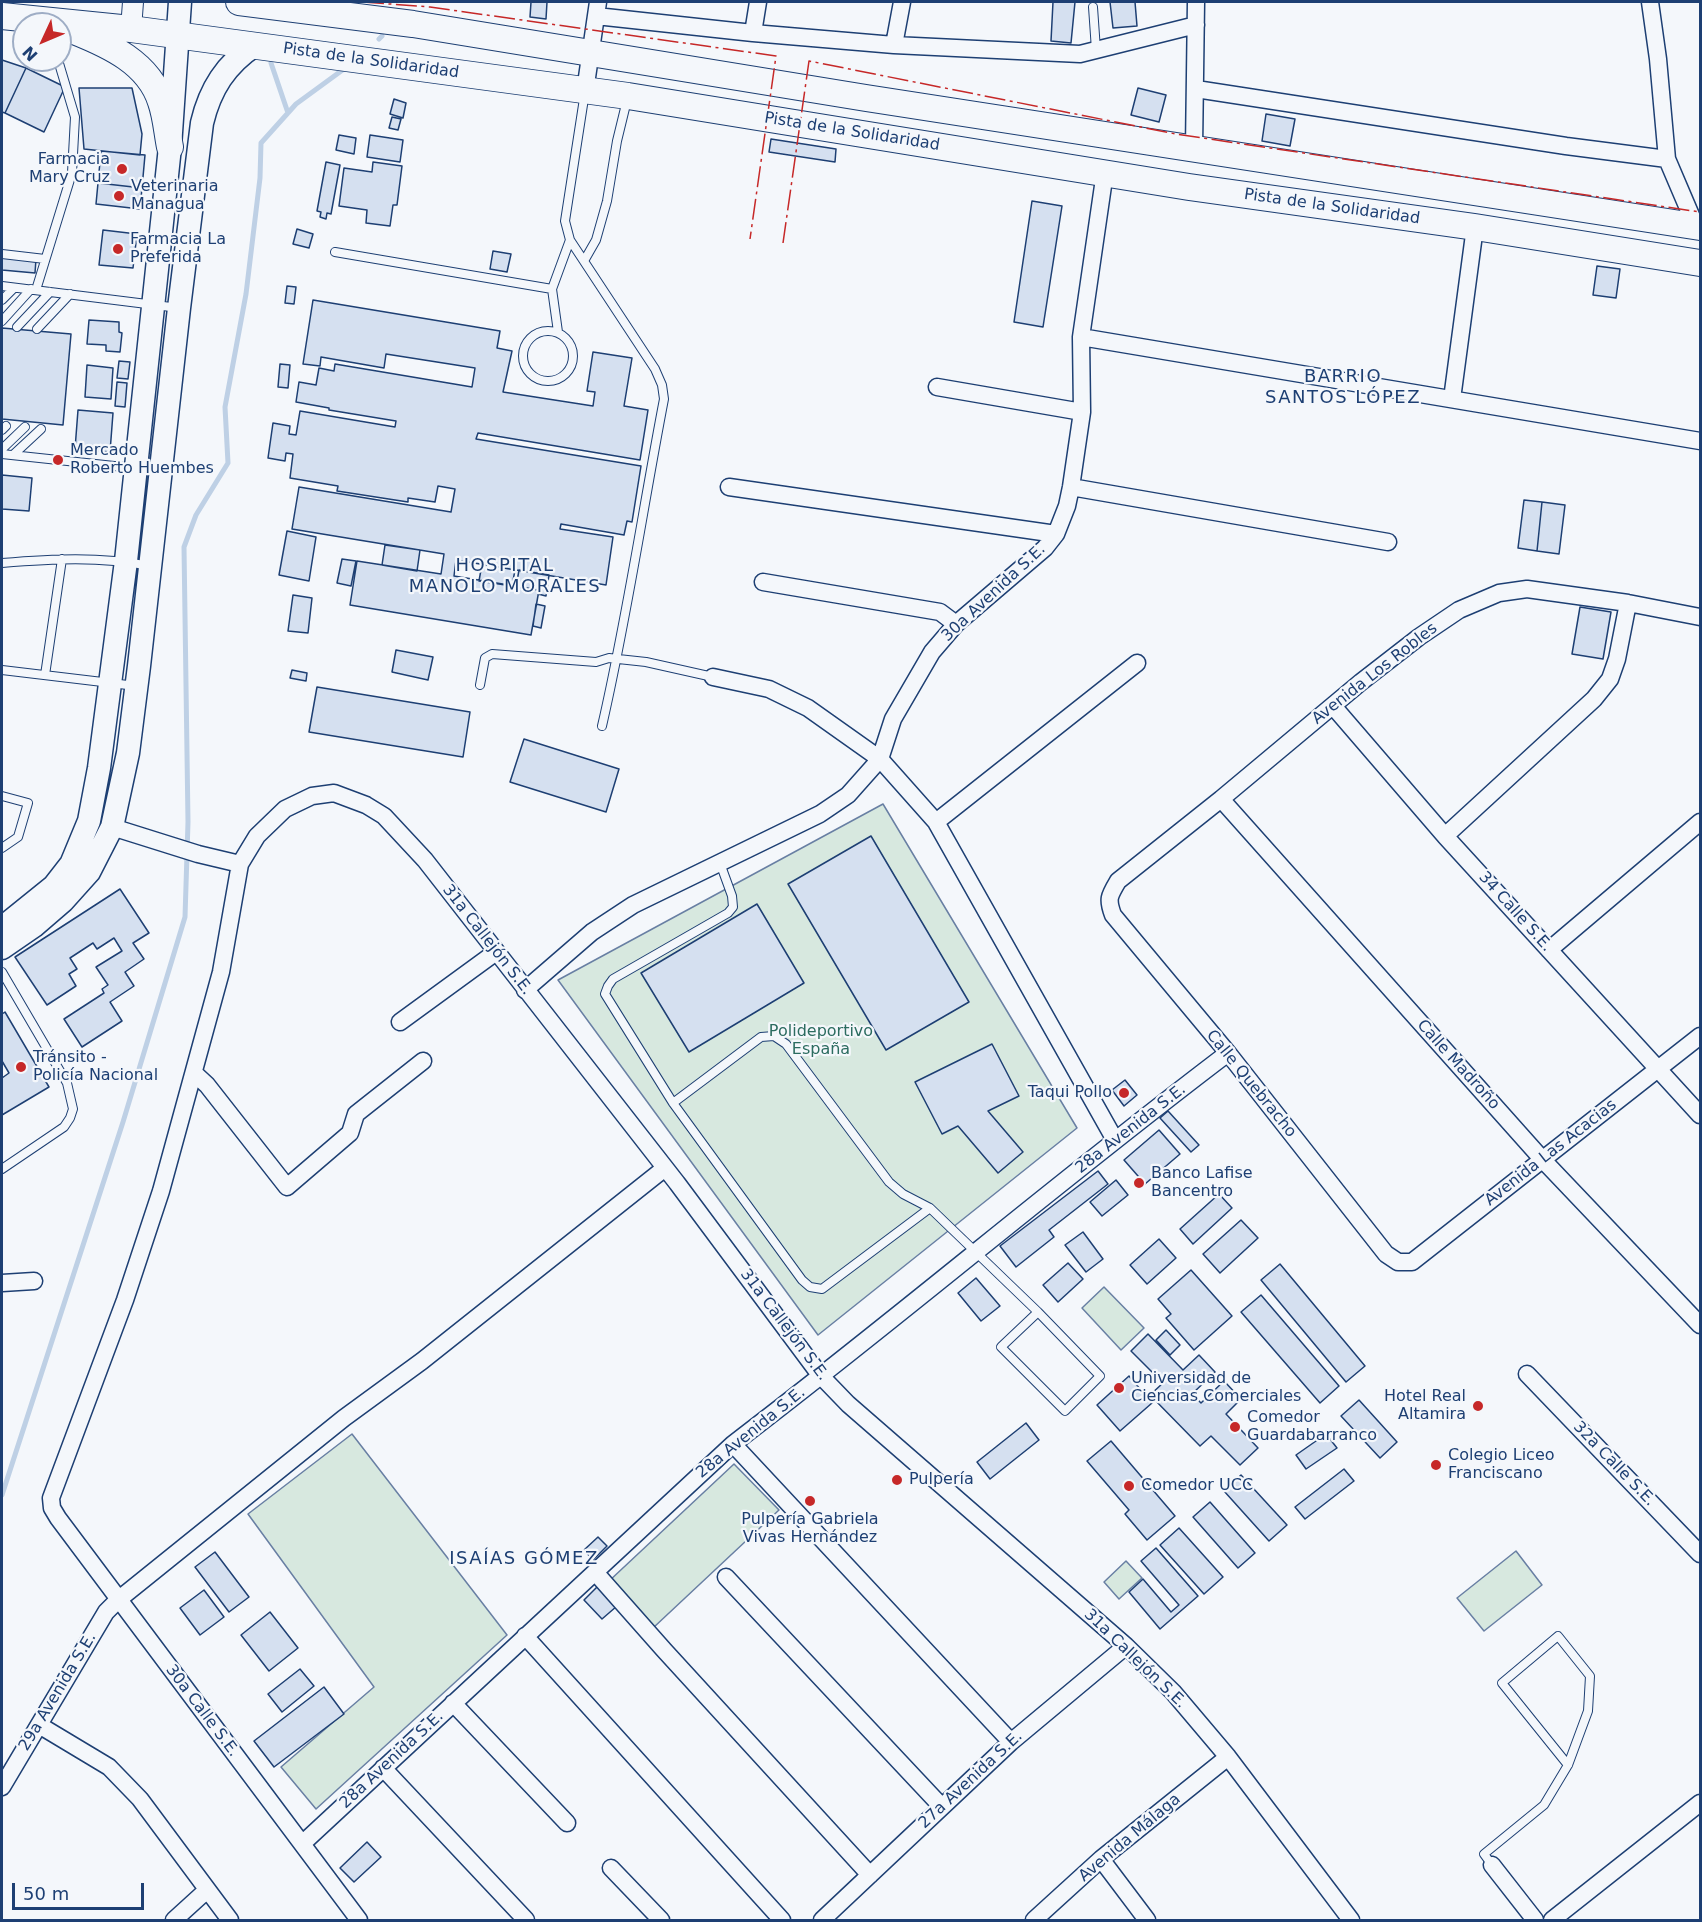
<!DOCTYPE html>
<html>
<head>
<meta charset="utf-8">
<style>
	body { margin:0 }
	#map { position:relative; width:1702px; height:1922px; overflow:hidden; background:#f4f7fb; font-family:"DejaVu Sans",sans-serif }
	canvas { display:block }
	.frame { position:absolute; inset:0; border:3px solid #1d3f73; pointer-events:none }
	.north { position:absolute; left:12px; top:12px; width:60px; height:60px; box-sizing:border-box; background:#f4f7fb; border:2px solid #9eadc5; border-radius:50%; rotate:226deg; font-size:16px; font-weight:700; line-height:24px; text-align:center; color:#1d3f73 }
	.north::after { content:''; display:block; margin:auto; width:21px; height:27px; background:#c62828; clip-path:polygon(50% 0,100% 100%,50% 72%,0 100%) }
	.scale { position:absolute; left:12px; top:1883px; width:132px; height:27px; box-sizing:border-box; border:3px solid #1d3f73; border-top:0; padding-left:8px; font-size:18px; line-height:21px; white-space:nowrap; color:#1d3f73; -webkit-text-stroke:4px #f4f7fb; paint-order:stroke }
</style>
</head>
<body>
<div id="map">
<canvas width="1702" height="1922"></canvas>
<div class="frame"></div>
<div class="north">N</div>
<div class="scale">50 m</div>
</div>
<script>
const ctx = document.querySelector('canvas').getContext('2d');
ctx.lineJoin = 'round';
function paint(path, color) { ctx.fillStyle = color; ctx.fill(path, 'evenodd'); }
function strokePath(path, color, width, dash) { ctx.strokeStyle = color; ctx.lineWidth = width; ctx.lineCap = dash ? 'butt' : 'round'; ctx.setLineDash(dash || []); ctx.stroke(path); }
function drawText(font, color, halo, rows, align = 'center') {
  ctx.font = font + ' "DejaVu Sans",sans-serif'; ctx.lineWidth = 4.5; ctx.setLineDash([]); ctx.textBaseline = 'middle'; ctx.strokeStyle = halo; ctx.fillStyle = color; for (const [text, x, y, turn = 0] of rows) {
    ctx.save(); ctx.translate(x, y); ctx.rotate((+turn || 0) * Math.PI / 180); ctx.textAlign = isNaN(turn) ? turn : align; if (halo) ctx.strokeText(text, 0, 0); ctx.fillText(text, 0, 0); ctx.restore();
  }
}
const green = new Path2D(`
	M883,804l194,324 -259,207 -260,-355z
	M1104,1287l40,41 -23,22 -39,-42z
	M352,1434l155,201 -191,174 -35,-42 93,-80 -126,-173z
	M734,1464l45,46 -126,118 -45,-46z
	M1516,1551l26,34 -58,46 -27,-33z
	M1126,1561l16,17 -23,21 -15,-17z`);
paint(green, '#d7e8df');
strokePath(green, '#687fa3', 1.5);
strokePath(new Path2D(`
	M379,39l3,-3
	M271,63l17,50
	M2,1495l121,-373 62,-205 3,-95 -4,-275 12,-32 32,-52 -3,-56 21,-113 14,-116 1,-35 35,-39 52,-38`), '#bed0e5', 5);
const building = new Path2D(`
	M531,2h16l-1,17 -16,-2z
	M1053,2h22l-4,41 -20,-2z
	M1110,2h25l2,24 -24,2z
	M2,60l24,8 -21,45 -3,-1z
	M26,68l39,19 -21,45 -39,-19z
	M79,88h53l10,46 -2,21 -56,-6z
	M1138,88l28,7 -7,27 -28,-7z
	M394,99l12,4 -3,15 -13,-4z
	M1266,114l29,5 -5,27 -28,-5z
	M392,117l9,2 -3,11 -9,-2z
	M339,135l17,3 -2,16 -18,-4z
	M370,135l33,5 -3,22 -33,-5z
	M771,139l65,10 -1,13 -66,-10z
	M101,151l44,4 -3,33 -44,-5z
	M326,162l14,3 -9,49 -4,-1 -1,6 -6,-2 1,-5 -4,-1z
	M373,162l29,4 -5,39h-4l-3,21 -24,-3 1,-13 -28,-4 5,-38 28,4z
	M98,183l44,5 -2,21 -44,-5z
	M1032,201l30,5 -19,121 -29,-5z
	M297,229l16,5 -4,14 -16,-4z
	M103,230l34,4 -4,34 -34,-3z
	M493,251l18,3 -4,18 -17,-3z
	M2,255l34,4 -1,14 -33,-3z
	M1597,266l23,3 -4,29 -23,-3z
	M287,286l9,1 -2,17 -9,-1z
	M313,300l187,31 -3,17 15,3 -9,41 90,14 2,-14 -8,-1 6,-39 39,6 -8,48 24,4 -8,50 -162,-27 -2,6 165,27 -9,56 -5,-1 -3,14 -63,-11 -1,5 53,8 -7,48 -150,-25 -2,16 85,14 -8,45 -181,-30 7,-44 84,13 3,-20 -152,-25 7,-42 152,25 4,-23 -17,-3 -3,16 -27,-4v4l-71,-11 1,-5 -48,-8 3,-24 -7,-1 -1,8 -17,-3 5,-35 17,3 -1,8 7,1 4,-24 95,16 1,-6 -67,-11v-2l-33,-6 3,-20 17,3 3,-17 15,3 1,-7 137,23 3,-19 -89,-14 -2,14 -63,-11 -1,9 -17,-2z
	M89,320l30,2v10l3,1 -2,19 -14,-1v-6l-19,-1z
	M2,328l69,6 -8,91 -61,-6z
	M119,361l11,1 -2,17 -11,-1z
	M280,364l10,1 -2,23 -10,-1z
	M87,365l26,3 -2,31 -26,-2z
	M117,382l10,1 -2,24 -10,-1z
	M78,410l35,3 -3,39 -35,-3z
	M2,475l30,3 -3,33 -27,-2z
	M1524,500l18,2 -5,49 -19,-3z
	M1542,502l23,3 -6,49 -22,-3z
	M287,531l29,6 -7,44 -30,-6z
	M385,545l35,5 -3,21 -35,-6z
	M342,559l14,2 -5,25 -14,-3z
	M482,564l33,6 -3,16 -33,-5z
	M519,570l30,5 -3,21 -8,-2 1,-4 -23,-3z
	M293,595l19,3 -4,35 -20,-2z
	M536,604l9,2 -4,22 -8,-2z
	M1580,607l31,5 -8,47 -31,-5z
	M396,650l37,7 -5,23 -36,-8z
	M292,670l15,3 -1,8 -16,-3z
	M317,687l153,25 -7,45 -154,-25z
	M524,739l95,30 -13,43 -96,-30z
	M871,836l98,166 -83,48 -98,-166z
	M120,889l29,44 -16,10 11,16 -19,13 9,14 -24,16 12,19 -40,26 -18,-28 40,-26 -2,-4 6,-4 -12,-18 26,-16 -8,-13 -17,11 -4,-6 -23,15 7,11 -8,5 7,12 -29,19 -32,-48z
	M757,904l47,79 -115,69 -48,-79z
	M5,1012l44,75 -47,28v-37l7,-5 -7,-12v-47z
	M992,1044l27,52 -31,15 35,41 -25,21 -40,-47 -16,8 -27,-52z
	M1125,1080l12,15 -13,11 -12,-16z
	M1168,1111l31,34 -8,7 -31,-34z
	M1159,1130l21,24 -35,30 -21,-24z
	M1098,1171l10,13 -59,46 5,7 -38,30 -16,-21z
	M1116,1180l12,15 -26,21 -12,-14z
	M1219,1194l13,14 -39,36 -13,-15z
	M1241,1220l17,18 -38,35 -17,-19z
	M1083,1232l20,27 -17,13 -21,-27z
	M1159,1239l17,19 -29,26 -17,-19z
	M1068,1263l15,16 -25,23 -15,-17z
	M1280,1264l85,102 -19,16 -85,-102z
	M1191,1270l41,46 -38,34 -28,-32 5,-4 -13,-15z
	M976,1278l24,28 -19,15 -23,-28z
	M1261,1295l78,91 -19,17 -79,-91z
	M1166,1330l14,15 -10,10 -14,-15z
	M1148,1334l35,36 16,-15 16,17 -23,22 9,9 23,-22 17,18 -15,15 32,34 -18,17 -29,-29 -11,10 -50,-51 13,-12 -32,-32z
	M1129,1376l23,27 -32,28 -23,-26z
	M1359,1400l38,42 -17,16 -39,-42z
	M1026,1423l13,17 -49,39 -13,-17z
	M1326,1434l11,14 -31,21 -10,-14z
	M1111,1441l64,75 -28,24 -22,-26 4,-4 -42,-49z
	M1344,1469l10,12 -49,38 -10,-12z
	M1241,1475l46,50 -18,16 -45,-50z
	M1210,1502l45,51 -17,15 -45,-51z
	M1179,1528l44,49 -19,17 -44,-49z
	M598,1537l9,9 -14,14 -9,-10z
	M1156,1548l42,48 -38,33 -31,-37 14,-13 28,33 8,-7 -38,-44z
	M215,1552l34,45 -20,15 -34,-45z
	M598,1586l19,20 -15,13 -18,-19z
	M204,1590l20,27 -24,18 -20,-27z
	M270,1612l28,36 -29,23 -28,-36z
	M300,1669l14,17 -32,26 -14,-18z
	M324,1687l20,27 -70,53 -20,-26z
	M367,1842l14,15 -27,25 -14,-14z`);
paint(building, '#d5e0f0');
strokePath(building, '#1d3f73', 1.5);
const service = new Path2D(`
	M1093,7l3,43
	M585,92l-20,129 5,19 85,129 7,16 2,14c-21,109 -37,219 -62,327
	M335,252l217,37
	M2,254l43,5
	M584,261l12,-21 11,-39 10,-60 10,-41
	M2,286l177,22
	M36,290l36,-117 3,-56 -17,-57
	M2,300l12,-12
	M2,321l29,-32
	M17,327l33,-35
	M37,329l33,-35
	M523 356a25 25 0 1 1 50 0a25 25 0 1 1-50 0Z
	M558,332l-6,-43 18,-49
	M2,430l4,-4
	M2,449l23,-22
	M2,454l159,17
	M13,455l28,-26
	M2,563c49,-4 98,-7 148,3
	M2,670l134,16
	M45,675l17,-116
	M480,685l5,-27 7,-4 104,8 13,-4 37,4 67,15
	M2,796l26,7 -10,34 -16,11
	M720,863l12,33 1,11 -5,6 -115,66 -5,7 -3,8 68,109 129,177 8,7 12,2 108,-81
	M2,972l65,111 6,26 -3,9 -6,9 -62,42
	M673,1103l88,-66 13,-1 12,8 103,138 14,12 27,14 108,104 62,64 -35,35 -64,-64 37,-35
	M1492,1865l-8,-11 60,-49 24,-40 20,-54 2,-35 -32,-40 -56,47 66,82`);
const minor = new Path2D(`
	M1650,2l8,57 9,100 29,68
	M596,16l157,17 141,12 186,9 116,-29
	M753,33l5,-31
	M894,45l8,-43
	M1196,89l370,57 101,13
	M585,91l13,-89
	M1194,148l2,-146
	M1081,337l619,104
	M937,387l145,25
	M1452,399l23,-172
	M729,487l327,47
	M1071,487l317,55
	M763,582l177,30 16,12
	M1700,617l-72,-14 -101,-14 -28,4 -40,17 -40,27 -58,45 -140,117 -103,82c-9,15 -11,18 -5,34l115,138 158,201 12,8h14l288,-226
	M713,677l56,12 39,19 72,51 56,63 179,318
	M1333,706l112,130 255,279
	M1221,799l321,360 158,166
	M936,822l201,-159
	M112,827l86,27 42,10
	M1445,836l149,-137 16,-20 7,-20 11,-56
	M1549,950l151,-128
	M525,990l67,-58 41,-27 187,-91 28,-19 32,-36 13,-40 39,-67 24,-28 89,-76 11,-14 11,-28 4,-19 11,-75 -1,-75 24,-165
	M400,1022l96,-70
	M194,1073l13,12 80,102 63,-54 6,-19 67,-53
	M2,1283l32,-2
	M1527,1374l173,180
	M733,1444l278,298
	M595,1572l69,78 206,225
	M726,1577l216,230
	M525,1636l257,284
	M453,1703l114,120
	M39,1725l70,42 31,32 90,121
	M383,1768l143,152
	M2,1787l104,-175 12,-12 226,-182 78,-57 243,-193
	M302,1844l431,-400c167,-127 327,-264 495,-391
	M1101,1859l46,61
	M1492,1865l43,55
	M611,1868l50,52
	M174,1920l33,-30
	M359,1920l-301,-402 -6,-10 -1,-10 74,-198 36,-109 60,-219 19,-108 17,-28 28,-27 27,-13 22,-3 32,12 18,11 41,44 252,323 143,192 28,29 278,242 47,46 55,65 123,163
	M822,1920l189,-178 115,-96
	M1034,1920l67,-61 127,-102
	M1552,1920l148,-117`);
const tertiary = new Path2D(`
	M131,29l2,-27`);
const secondary = new Path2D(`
	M72,862l17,-41 10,-53 27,-207 44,-414 10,-145
	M2,928l52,-42 28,-36
	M2,948l32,-22 29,-25 26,-29 23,-45 16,-74 11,-87 40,-358 23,-185c8,-34 24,-59 53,-78`);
const primary = new Path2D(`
	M239,2l174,22 453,74 834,129
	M2,16l129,13 497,67 561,91 286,40 225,36
	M74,31c35,14 75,32 87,71 5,14 6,30 9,45`);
strokePath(service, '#1d3f73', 10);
strokePath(minor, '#1d3f73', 19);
strokePath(tertiary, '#1d3f73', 22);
strokePath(secondary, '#1d3f73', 25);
strokePath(primary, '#1d3f73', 28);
strokePath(service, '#f4f7fb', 8);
strokePath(minor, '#f4f7fb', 16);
strokePath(tertiary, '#f4f7fb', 20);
strokePath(secondary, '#f4f7fb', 22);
strokePath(primary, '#f4f7fb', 26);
strokePath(new Path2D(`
	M363,2l67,5 346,49 -26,183
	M783,243l26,-182 367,73 524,78`), '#c62828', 1.5, [21, 4.5, 3, 4.5]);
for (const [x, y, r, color] of [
	[122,169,6,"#c62828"],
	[119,196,6,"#c62828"],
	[118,249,6,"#c62828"],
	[58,460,6,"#c62828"],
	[21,1067,6,"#c62828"],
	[1124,1093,6,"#c62828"],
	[1139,1183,6,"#c62828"],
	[1119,1388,6,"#c62828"],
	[1478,1406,6,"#c62828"],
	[1235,1427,6,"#c62828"],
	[1436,1465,6,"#c62828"],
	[897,1480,6,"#c62828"],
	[1129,1486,6,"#c62828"],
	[810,1501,6,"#c62828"]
]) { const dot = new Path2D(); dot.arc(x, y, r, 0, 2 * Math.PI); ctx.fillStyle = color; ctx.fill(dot); strokePath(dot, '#f4f7fb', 2); }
drawText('16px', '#1d3f73', '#f4f7fb', [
	["Pista de la Solidaridad",371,61,8],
	["Pista de la Solidaridad",852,132,9],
	["Pista de la Solidaridad",1332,207,8],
	["30a Avenida S.E.",994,593,-43],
	["Avenida Los Robles",1375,674,-38],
	["34 Calle S.E.",1515,912,48],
	["31a Callejón S.E.",487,940,52],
	["Calle Madroño",1458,1065,48],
	["Calle Quebracho",1251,1084,51],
	["28a Avenida S.E.",1131,1129,-38],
	["Avenida Las Acacias",1551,1153,-38],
	["31a Callejón S.E.",784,1325,53],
	["28a Avenida S.E.",751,1433,-39],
	["32a Calle S.E.",1614,1464,46],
	["31a Callejón S.E.",1135,1659,44],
	["29a Avenida S.E.",58,1692,-59],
	["30a Calle S.E.",202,1711,53],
	["28a Avenida S.E.",392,1760,-43],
	["27a Avenida S.E.",971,1780,-43],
	["Avenida Málaga",1130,1838,-40]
]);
drawText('16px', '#1d3f73', '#f4f7fb', [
	["Farmacia",110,160,"right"],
	["Mary Cruz",110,178,"right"],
	["Veterinaria",131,187],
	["Managua",131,205],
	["Farmacia La",130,240],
	["Preferida",130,258],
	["Mercado",70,451],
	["Roberto Huembes",70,469],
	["Tránsito -",33,1058],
	["Policía Nacional",33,1076],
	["Taqui Pollo",1112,1093,"right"],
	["Banco Lafise",1151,1174],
	["Bancentro",1151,1192],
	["Universidad de",1131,1379],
	["Ciencias Comerciales",1131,1397],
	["Hotel Real",1466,1397,"right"],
	["Altamira",1466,1415,"right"],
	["Comedor",1247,1418],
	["Guardabarranco",1247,1436],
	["Colegio Liceo",1448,1456],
	["Franciscano",1448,1474],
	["Pulpería",909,1480],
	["Comedor UCC",1141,1486],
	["Pulpería Gabriela",810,1520,"center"],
	["Vivas Hernández",810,1538,"center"]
], 'left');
drawText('16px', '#2c6c60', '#f4f7fb', [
	["Polideportivo",821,1032],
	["España",821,1050]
]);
ctx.letterSpacing = '1.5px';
drawText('18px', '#1d3f73', '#f4f7fb', [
	["BARRIO",1343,377],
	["SANTOS LÓPEZ",1343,398],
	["HOSPITAL",505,566],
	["MANOLO MORALES",505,587],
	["ISAÍAS GÓMEZ",524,1559]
]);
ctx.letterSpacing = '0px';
</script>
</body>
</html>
